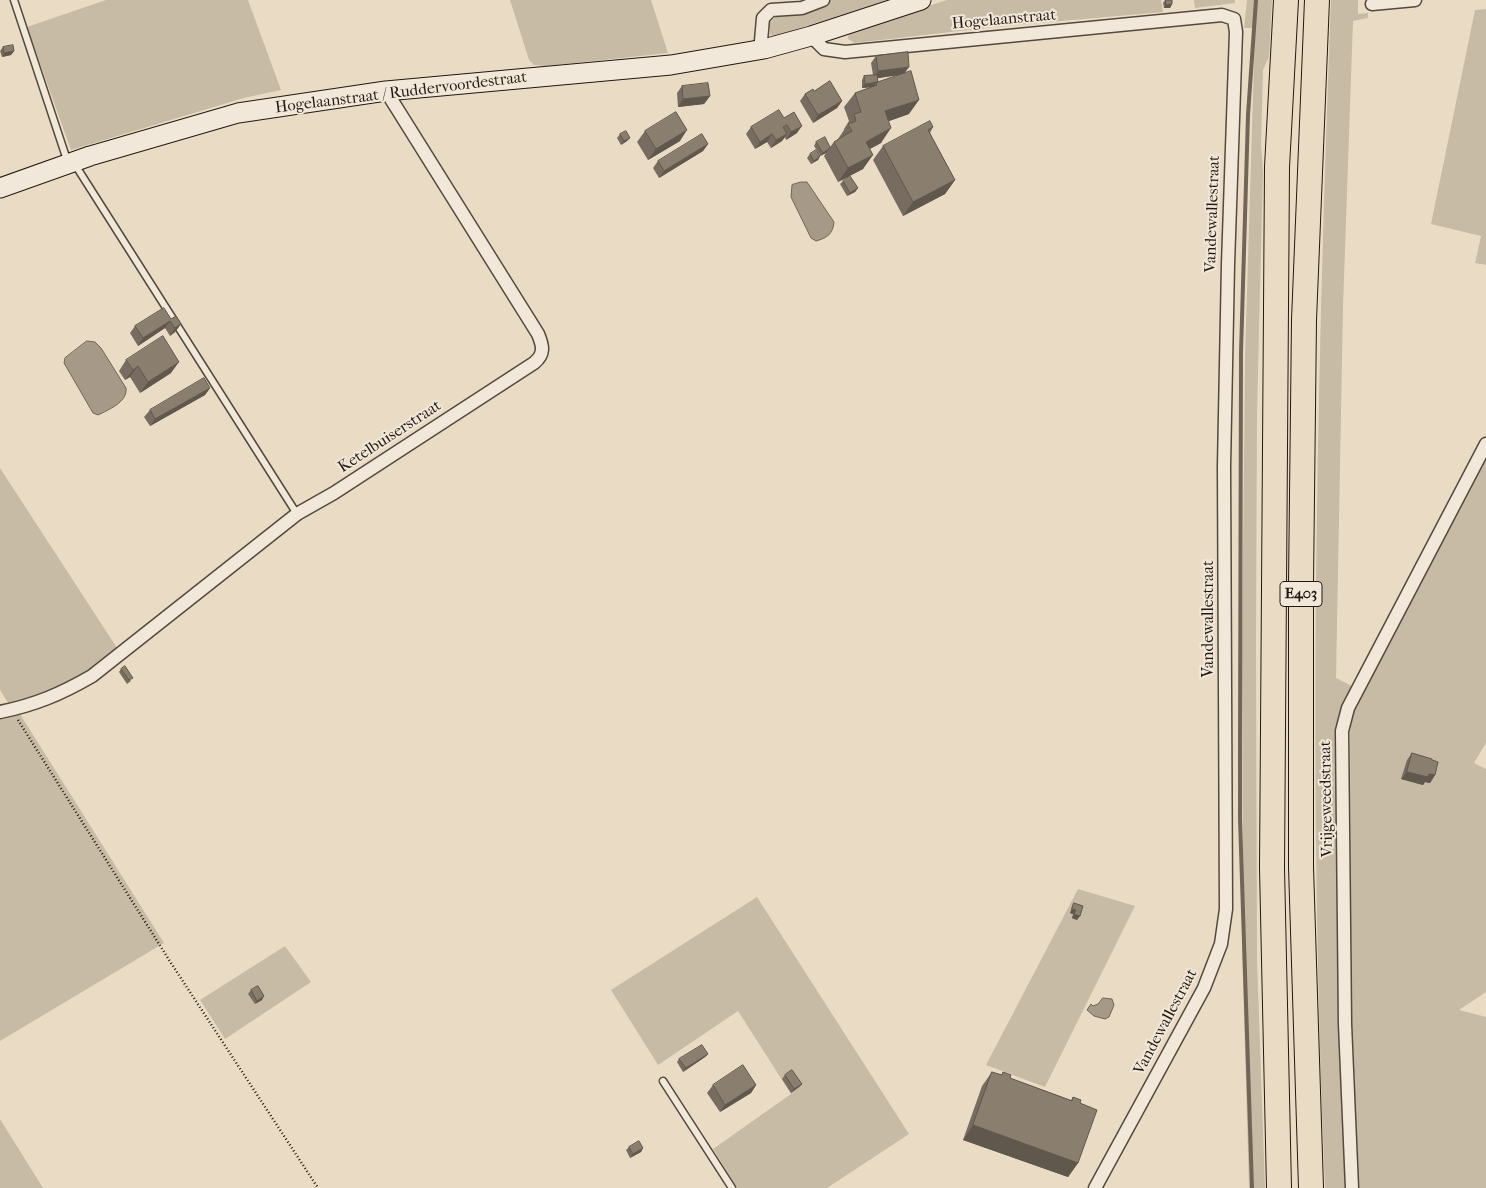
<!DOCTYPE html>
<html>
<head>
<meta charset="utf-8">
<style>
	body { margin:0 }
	canvas { display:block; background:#eadcc4 }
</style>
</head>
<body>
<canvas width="1486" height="1188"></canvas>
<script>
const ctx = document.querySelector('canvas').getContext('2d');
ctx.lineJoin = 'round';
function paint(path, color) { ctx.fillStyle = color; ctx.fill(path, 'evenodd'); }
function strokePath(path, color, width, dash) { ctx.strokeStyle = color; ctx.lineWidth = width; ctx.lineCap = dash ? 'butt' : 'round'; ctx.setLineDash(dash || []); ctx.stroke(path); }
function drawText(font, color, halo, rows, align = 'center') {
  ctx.font = font + ' "IM FELL French Canon",serif'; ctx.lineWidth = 4; ctx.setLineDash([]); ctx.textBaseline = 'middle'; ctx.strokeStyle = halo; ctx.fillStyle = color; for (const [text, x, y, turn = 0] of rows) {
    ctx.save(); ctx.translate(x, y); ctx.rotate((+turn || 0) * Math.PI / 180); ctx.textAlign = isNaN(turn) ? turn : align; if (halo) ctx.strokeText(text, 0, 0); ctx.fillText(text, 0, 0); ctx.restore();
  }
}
paint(new Path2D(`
	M106,0h142l33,90 -37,8 -173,52 -44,-123z
	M510,0h141l17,53 -121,13 -13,-1 -5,-5z
	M830,0h60l-116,36 -4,-1v-13l7,-6 18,-3z
	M947,0h214l2,12 -169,15 -139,16 -7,-4 1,-8z
	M1194,0h41v3l-40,5z
	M1247,0h25l-3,57 -6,13 -2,75 2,26 -6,241 -1,231 1,316 8,229h-16l-7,-242 1,-27 -1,-270 3,-291 10,-330h-11z
	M1331,0h27v14l10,-1v5l-15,3 -10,286 -7,371 16,8 -11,23 -3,14 10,465h-23c-17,-396 -9,-792 6,-1188z
	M1486,9v256l-11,-2 6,-27 -50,-12 44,-214z
	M1486,458v285l-12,20 12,6v223l-27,18 27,7v171h-129l-6,-153 -1,-304 4,-22z
	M0,468l119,183 -58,39 -51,16 -10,-16z
	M20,714l144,229 -164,98v-323z
	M1078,889l57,17 -90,181 -59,-22z
	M757,897l152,237 -82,54h-90l-24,-39 78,-55 -53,-83 -80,54 -47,-75z
	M285,946l26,36 -86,57 -25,-39z
	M0,1119l43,69h-43z`), '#c8bba5');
const water = new Path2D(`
	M801,182h6l27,40c-1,12 -7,16 -18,19l-5,-3 -20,-41 1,-12z
	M87,341l8,1 6,6 25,40c2,14 -18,22 -28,27l-5,-2 -29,-50 1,-5z
	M1103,998l9,1 2,6 -5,12 -4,2 -11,-3 -7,-6 4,-6 2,2 5,-2z`);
paint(water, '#a69987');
strokePath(water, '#716557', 1);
strokePath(new Path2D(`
	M1252,1188l-12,-369v-74l1,-393 7,-237 8,-115`), '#716557', 4);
const lane = new Path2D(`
	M14,0l54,163
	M74,163l223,351
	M663,1081l69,107`);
const street = new Path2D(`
	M1372,4l43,-4
	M811,36l13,13 21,3 377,-37 12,4 2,13 -8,232 -4,202 2,443 -5,35 -17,44 -109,200
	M764,49l-3,-8 2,-23 8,-8 31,-2 21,-8
	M0,712c35,-7 61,-18 92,-36l205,-162 37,-21 200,-130c11,-9 9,-17 4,-29l-152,-243
	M1352,1188l-7,-164 -3,-293 6,-23 138,-264`);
const secondary = new Path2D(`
	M0,188l90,-32 148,-43 148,-22 285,-26 93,-16 47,-13 110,-36`);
const highway = new Path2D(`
	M1279,1188l-7,-320 5,-701 9,-167
	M1311,1188l-10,-321v-284l3,-263 13,-320`);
strokePath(lane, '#54493d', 9);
strokePath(street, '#54493d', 15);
strokePath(secondary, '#221810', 21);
strokePath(highway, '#221810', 26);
strokePath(new Path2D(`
	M18,720l153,243 147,225`), '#221810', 2.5, [1, 2.5]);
strokePath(lane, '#f1e8d9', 6);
strokePath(street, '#f1e8d9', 12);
strokePath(secondary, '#f1e8d9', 19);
strokePath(highway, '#eadcc4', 24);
paint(new Path2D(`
	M1165,0h7v4l-2,4h-6l-1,-5z
	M3,47l11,4 -3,4 -9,2 -2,-6z
	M876,56l29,17 4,41 -20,7 -8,22 -11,6 -7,20 -25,13 -14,-26 2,-3 -6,3 -2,4 -7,4 -4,-6 3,-4 10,1 -6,-9 2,-4 14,5 4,-5 4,-3 6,-9v-1l5,-8 -5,-14 11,-14 18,-6 -11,1v-8l2,-4 9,-1 -2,-12zM900,75l-22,7v-4z
	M682,86l28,10 -6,8 -26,3 -1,-14z
	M805,94l37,7 -5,7 -24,15 -13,-22z
	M784,118l13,15 -11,7 -1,-3 -3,4 -11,7 -4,-6 -12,7 -9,-15 5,-7z
	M933,127l-3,6 25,47 -10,14 -42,22 -30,-56 10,-14z
	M645,131l35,10 -32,19 -11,-18z
	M620,134l7,7 -6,4 -4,-7z
	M708,144l-5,7 -44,27 -6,-10 5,-7z
	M843,181l15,7 -3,4 -8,4 -7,-12z
	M171,319l10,5 -6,8 -5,4 -5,-8 -27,18 -8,-13 5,-7z
	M126,360l45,13 -31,20 -10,-16 -5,3 -6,-9z
	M210,388l-5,7 -55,31 -6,-9 6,-7z
	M121,669l10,12 -4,3 -8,-12z
	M1412,753l20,7 3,15 -5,8 -5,-1 -2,3 -22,-6 6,-19z
	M1074,903l3,17 -5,-2 1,-4 -3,-1 2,-6z
	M251,990l11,10 -7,4 -7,-10z
	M708,1054l-3,3 -22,15 -6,-10 2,-3z
	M992,1072l9,3 2,-3 7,6 61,22 2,-3 7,6 -2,60 -10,14 -105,-37 19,-54z
	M785,1075l17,9 -3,3 -8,6 -9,-14z
	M713,1085h43l-5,8 -31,19 -13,-19z
	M629,1147l14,1 -2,4 -11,6 -4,-8z`), '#776c5f');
paint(new Path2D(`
	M1172,4l-2,4h-6l2,-3z
	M14,51l-3,4 -9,2 2,-4z
	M909,67l-5,7 -31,5 5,-8z
	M876,83l-3,4 -11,1 3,-4z
	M710,96l-6,8 -26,3 5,-8z
	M919,100l-10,14 -34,12 10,-15z
	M842,101l-5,7 -24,15 5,-8z
	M802,126l-5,7 -11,7 5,-8z
	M891,128l-10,15 -25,13 10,-14z
	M687,130l-7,11 -32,19 8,-11z
	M772,134l-5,8 -12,7 5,-7z
	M787,134l-5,7 -11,7 5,-8z
	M630,138l-3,3 -6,4 3,-4z
	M708,144l-5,7 -44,27 5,-7z
	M829,149l-3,4 -6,3 3,-3z
	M873,155l-10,14 -25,13 10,-14z
	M820,156l-2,4 -7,4 3,-3z
	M955,180l-10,14 -42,22 10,-14z
	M858,188l-3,4 -8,4 3,-3z
	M170,321l-5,7 -27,18 5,-8z
	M181,324l-6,8 -5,4 5,-8z
	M179,362l-8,11 -31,20 8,-11z
	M138,366l-8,11 -5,3 8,-10z
	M210,388l-5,7 -55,31 5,-7z
	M1407,772l22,2 6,1 -5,8 -5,-1 -2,3 -22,-6z
	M1072,909l4,1 -3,4 -3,-1z
	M1074,914l6,2 -3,4 -5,-2z
	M264,996l-2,4 -7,4 2,-3z
	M708,1054l-3,3 -22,15 3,-4z
	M802,1084l-3,3 -8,6 3,-4z
	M756,1085l-5,8 -31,19 5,-7z
	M973,1125l105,38 -10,14 -105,-37z
	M643,1148l-2,4 -11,6 3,-4z`), '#61584d');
const building = new Path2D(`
	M1166,0h6v4l-6,1z
	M13,45l1,6 -10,2 -1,-6z
	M908,52l1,15 -31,4 -2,-15z
	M911,71l8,29 -34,11 6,17 -25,14 7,13 -25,13 -14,-26 18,-11 -4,-7 8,-3 -2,-7 7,-2 -6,-19 22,-8 -1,-2z
	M877,75l1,7 -13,2 -1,-8z
	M830,81l12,20 -24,14 -13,-21 8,-5 1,2z
	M708,83l2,13 -27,3 -1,-13z
	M779,110l5,8 10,-6 8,14 -11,6 -4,-7 -4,2 4,7 -11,6 -4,-6 -12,8 -9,-15z
	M676,112l11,18 -31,19 -11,-18z
	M930,121l3,6 -5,3 27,50 -42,22 -30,-56z
	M626,131l4,7 -6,3 -4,-7z
	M702,134l6,10 -44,27 -6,-10z
	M825,137l5,10 -1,2 -6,4 -7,-11z
	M816,150l4,6 -6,5 -4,-7z
	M850,176l8,12 -8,5 -7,-12z
	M164,308l7,11 5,-3 5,8 -6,4 -5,-7 -27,17 -8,-12z
	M163,336l16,26 -31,20 -10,-16 -5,4 -7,-10z
	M204,378l6,10 -55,31 -5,-9z
	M125,666l8,12 -4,2 -8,-11z
	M1412,753l20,6v1l6,2 -3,13 -6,-1 -1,3 -21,-5z
	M1074,903l9,3 -3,10 -6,-2 2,-4 -4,-1z
	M258,986l6,10 -7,5 -6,-11z
	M702,1045l6,9 -22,14 -7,-9z
	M743,1065l13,20 -31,20 -12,-20z
	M792,1070l10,14 -8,5 -9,-14z
	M992,1072l10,3 1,-3 8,3 -1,3 62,23 1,-4 8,3 -1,3 17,7 -19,53 -105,-38z
	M639,1141l4,7 -10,6 -4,-7z`);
paint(building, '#8a7e6e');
strokePath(building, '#61584d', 1);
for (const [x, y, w] of [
	[1301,594,42]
]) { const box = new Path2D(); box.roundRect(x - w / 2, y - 12.5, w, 25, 4); ctx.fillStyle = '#f1e8d9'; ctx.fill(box); strokePath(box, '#221810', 1); }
drawText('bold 15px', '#221810', null, [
	["E403",1301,594]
]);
drawText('16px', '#221810', '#f1e8d9', [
	["Hogelaanstraat",1004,20,-5],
	["Hogelaanstraat / Ruddervoordestraat",401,93,-7],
	["Vandewallestraat",1213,214,-88],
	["Ketelbuiserstraat",390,437,-33],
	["Vandewallestraat",1209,619,-90],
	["Vrijgeweedstraat",1327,799,-91],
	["Vandewallestraat",1166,1022,-62]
]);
</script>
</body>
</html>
